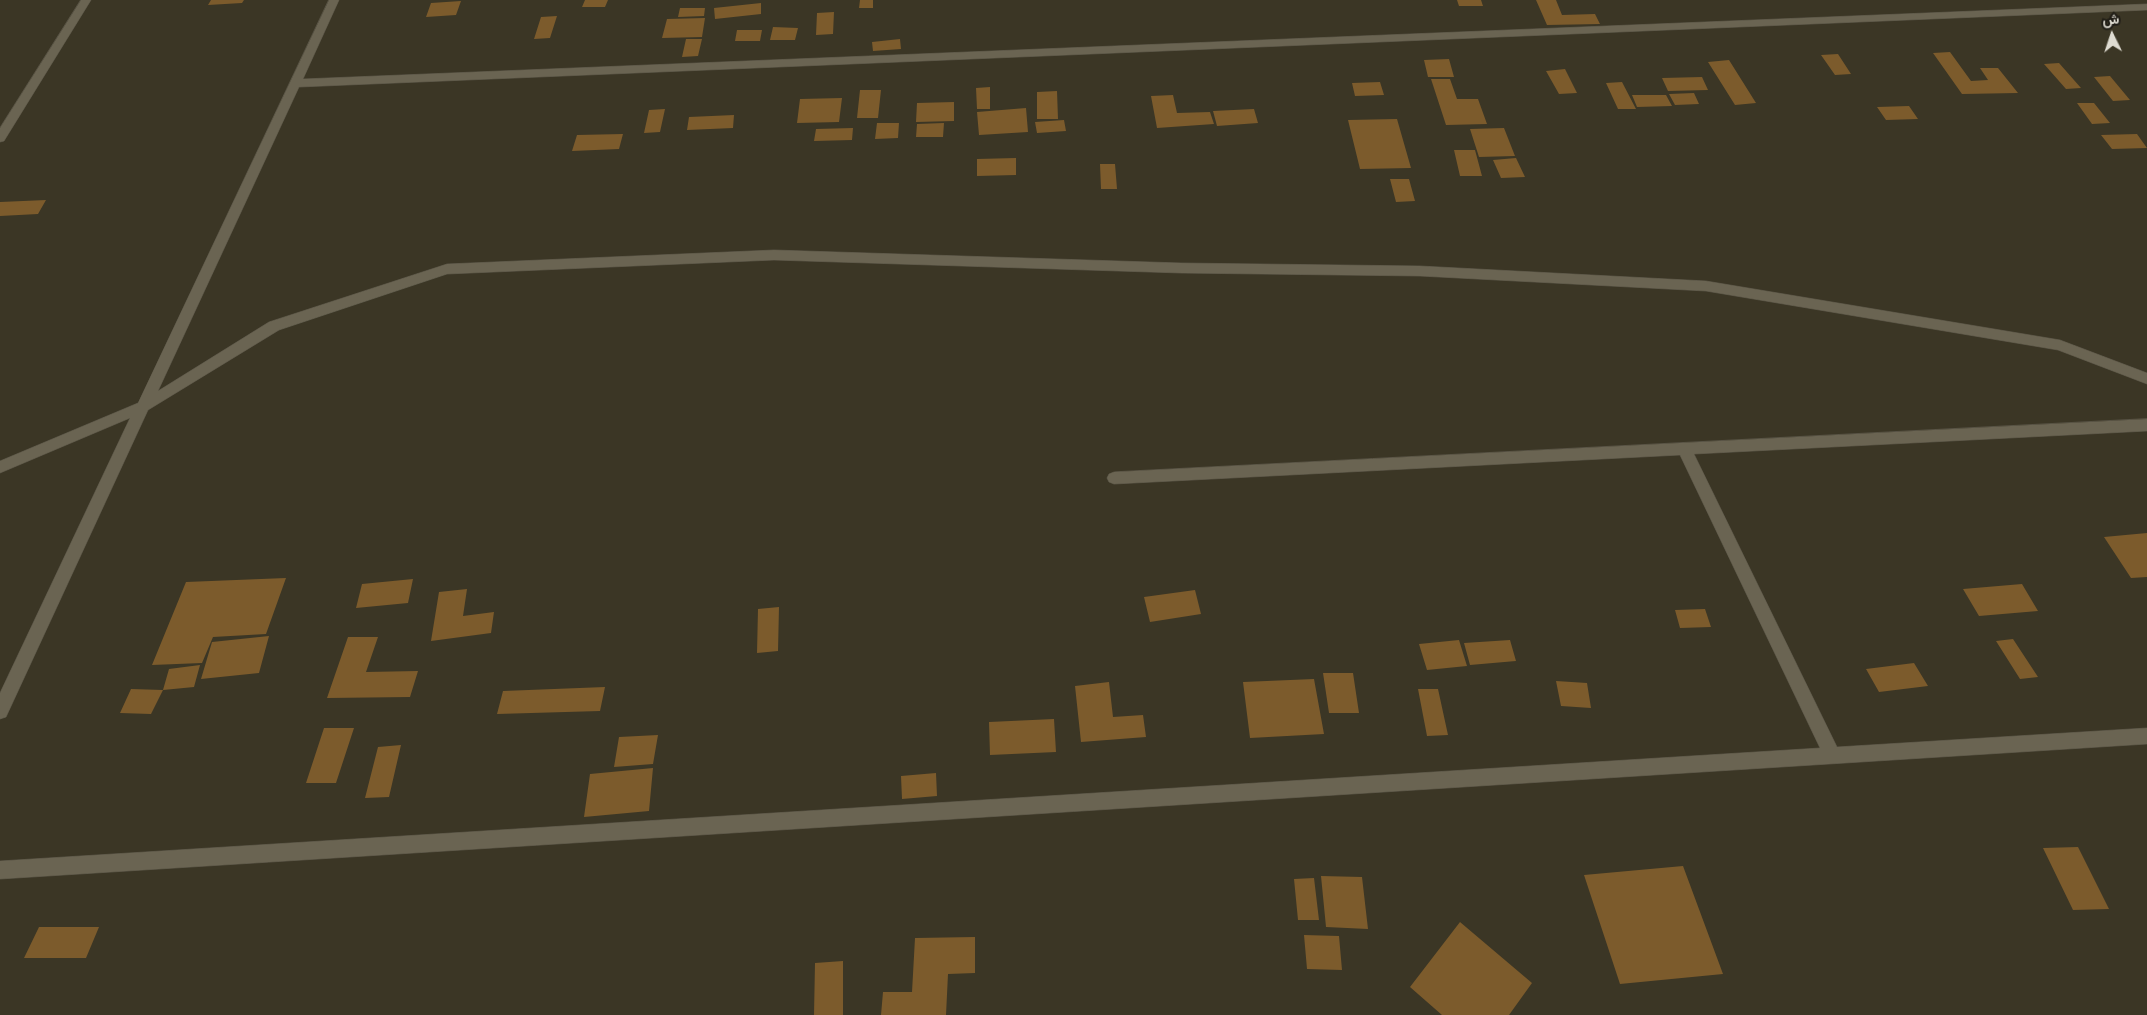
<!DOCTYPE html>
<html>
<head>
<meta charset="utf-8">
<style>
	body { margin:0 }
	#map { position:relative; width:2147px; height:1015px; overflow:hidden; background:#3b3625; font-family:Signika,Vazirmatn,sans-serif }
	canvas { display:block }
	.north { position:absolute; left:2087px; top:10px; width:50px; height:50px; -webkit-text-stroke:4px #201d16; paint-order:stroke; rotate:356deg; font-size:14px; font-weight:700; line-height:20px; text-align:center; color:#dfdcd2 }
	.north::after { content:''; display:block; margin:auto; width:18px; height:22px; background:#dfdcd2; clip-path:polygon(50% 0,100% 100%,50% 72%,0 100%) }
</style>
</head>
<body>
<div id="map">
<canvas width="2147" height="1015"></canvas>
<div class="north">ش</div>
</div>
<script>
const ctx = document.querySelector('canvas').getContext('2d');
ctx.lineJoin = 'round';
function paint(path, color) { ctx.fillStyle = color; ctx.fill(path, 'evenodd'); }
function strokePath(path, color, width, dash) { ctx.strokeStyle = color; ctx.lineWidth = width; ctx.lineCap = dash ? 'butt' : 'round'; ctx.setLineDash(dash || []); ctx.stroke(path); }
paint(new Path2D(`
	M211,0h33l-2,3 -34,2z
	M585,0h23l-3,7h-23z
	M860,0h13v8h-14z
	M1457,0h24l2,6h-24z
	M1536,0h20l6,15 33,-1 5,10 -53,1z
	M461,1l-5,14 -30,2 5,-14z
	M761,3v11l-46,5 -1,-11z
	M680,8h25l-1,8 -26,1z
	M834,12l-1,22 -17,1 1,-22z
	M557,16l-7,22 -16,1 7,-22z
	M705,18l-3,19 -40,1 5,-19z
	M773,27l25,1 -3,12h-25z
	M737,30h25l-2,11h-25z
	M686,39h16l-4,17 -16,1z
	M900,39l1,10 -28,2 -1,-9z
	M1950,52l21,29 17,-1 -8,-12h18l20,25 -56,1 -29,-41z
	M1838,54l13,20 -16,1 -14,-20z
	M1449,59l5,18h-26l-4,-17z
	M1729,60l27,43 -21,2 -27,-43z
	M2059,63l22,25 -15,1 -22,-25z
	M1565,69l12,24 -18,1 -13,-23z
	M2110,76l20,24 -17,1 -19,-24z
	M1702,77l6,13 -40,1 -6,-13z
	M1431,79h19l7,20h21l9,25 -41,1z
	M1380,82l4,13 -29,1 -3,-13z
	M1622,82l14,27h-18l-12,-26z
	M990,87v22h-13l-1,-21z
	M860,90h21l-3,28h-21z
	M1057,91l1,28h-21v-27z
	M1694,93l5,11 -24,1 -6,-11z
	M1173,95l4,18 33,-1 4,12 -57,4 -6,-32z
	M1632,95h34l6,11 -35,1z
	M842,98l-3,24 -42,1 3,-24z
	M954,102v19l-38,1 1,-19z
	M2077,103h17l16,20 -18,1z
	M1909,106l9,13 -32,1 -9,-13z
	M1026,108l2,24 -49,3 -2,-23z
	M665,109l-5,23 -16,1 5,-23z
	M1254,109l4,14 -41,3 -4,-15z
	M734,115l-1,13 -46,2 2,-13z
	M1397,119l14,49 -51,1 -12,-49z
	M1064,120l2,11 -29,2 -2,-11z
	M877,123h22l-1,15 -23,1z
	M944,123l-1,14h-27l1,-13z
	M853,128l-1,12 -38,1 2,-12z
	M1504,128l11,28 -36,1 -9,-28z
	M623,134l-4,15 -47,2 5,-16z
	M2137,134l10,14 -35,1 -11,-14z
	M1454,150h21l7,26h-22z
	M1016,158v17l-39,1v-17z
	M1516,158l9,19 -24,1 -8,-18z
	M1100,164h15l2,25h-16z
	M1390,179h19l6,22 -19,1z
	M46,200l-8,14 -38,2v-14z
	M2147,533v44l-16,1 -27,-41z
	M286,578l-20,56 -53,3 -11,26 -50,2 34,-83z
	M413,579l-5,24 -52,5 6,-24z
	M2022,584l16,27 -59,5 -16,-27z
	M467,589l-4,27 31,-4 -3,21 -60,8 8,-49z
	M1195,590l6,24 -51,8 -6,-25z
	M779,607l-1,44 -21,2 1,-44z
	M1705,609l6,18 -31,1 -5,-18z
	M269,636l-10,37 -58,6 11,-37z
	M348,637h30l-12,35 52,-1 -8,26 -83,1z
	M2013,639l25,38 -18,2 -24,-38z
	M1459,640l8,26 -40,4 -8,-26z
	M1510,640l6,21 -46,4 -6,-22z
	M1914,663l14,23 -49,6 -13,-23z
	M200,665l-6,22 -31,3 -12,24 -31,-1 11,-24 32,1 6,-21z
	M1323,673h30l6,40h-30z
	M1314,679l10,55 -74,4 -7,-56z
	M1556,681l31,2 4,25 -30,-2z
	M1109,682l4,35 30,-2 3,22 -65,5 -6,-56z
	M605,687l-5,24 -103,3 6,-23z
	M1418,689h20l10,46 -21,1z
	M1054,719l2,33 -66,3 -1,-33z
	M324,728h30l-18,55h-30z
	M658,735l-5,29 -39,3 5,-30z
	M401,745l-12,52 -24,1 13,-51z
	M653,768l-4,43 -65,6 6,-43z
	M936,773l1,23 -35,3 -1,-23z
	M2078,847l31,62 -36,1 -30,-62z
	M1683,866l40,108 -103,10 -36,-109z
	M1321,876l41,1 6,52 -42,-2z
	M1314,878l5,42h-21l-4,-41z
	M1460,922l72,61 -23,32h-67l-32,-28z
	M39,927h60l-13,31h-62z
	M1304,935l35,1 3,34 -35,-1z
	M975,937v36l-27,1 -2,41h-65l2,-23h29l3,-54z
	M843,961v54h-29l1,-52z`), '#7c5b2c');
const minor = new Path2D(`
	M81,0h10l-87,141 -4,1v-14z
	M329,0h10l-36,79 1844,-75v6l-1848,77 -141,304 111,-69 178,-58 327,-14 407,13 239,3 286,15 354,59 87,33v11l-89,-34 -352,-59 -286,-15 -239,-3 -407,-13 -327,14 -168,56 -131,80 -142,307 -6,2v-26l130,-275 -130,55v-12l138,-58z
	M2147,419v12l-453,23 143,293 310,-19v16l-2147,135v-18l1820,-113 -140,-293 -566,29 -5,-2 -2,-4 2,-4 5,-2z`);
strokePath(minor, '#575244', 1);
paint(minor, '#6a6452');
</script>
</body>
</html>
